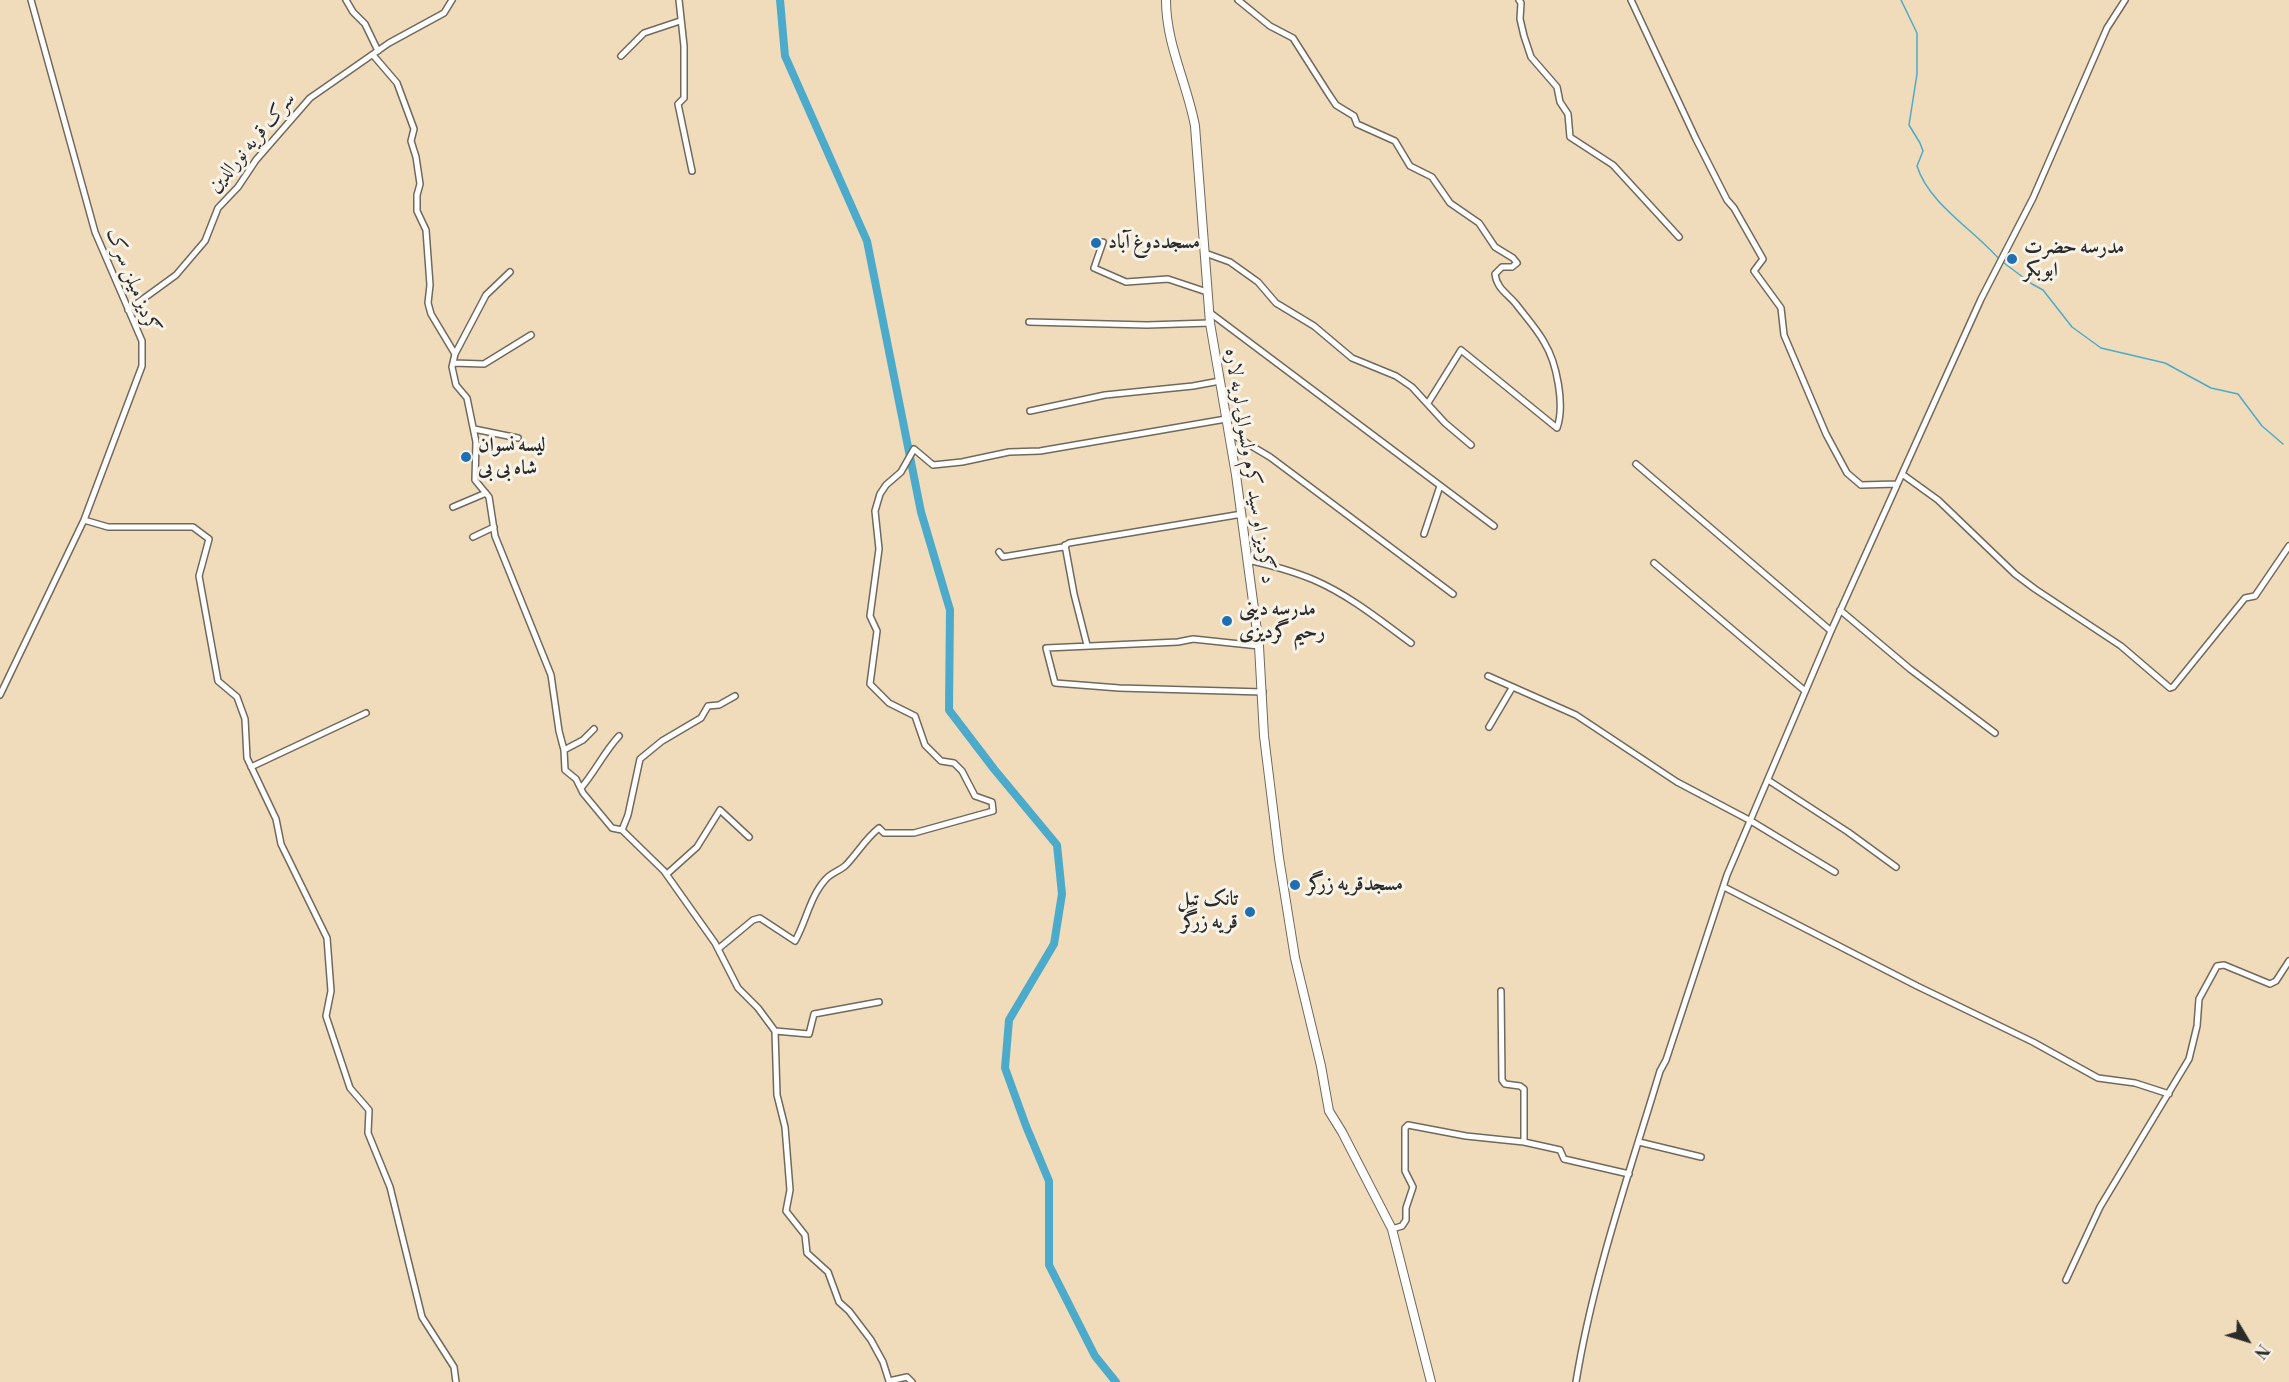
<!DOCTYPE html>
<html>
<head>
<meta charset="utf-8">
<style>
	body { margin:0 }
	#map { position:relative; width:2289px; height:1382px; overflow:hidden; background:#f0dcbb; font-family:"Libre Bodoni",serif }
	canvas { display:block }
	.north { position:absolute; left:2217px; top:1310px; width:60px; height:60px; -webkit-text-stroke:4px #f7f3e8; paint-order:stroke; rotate:128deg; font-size:16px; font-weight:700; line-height:24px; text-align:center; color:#2b2b2b }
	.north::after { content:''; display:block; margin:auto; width:21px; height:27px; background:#2b2b2b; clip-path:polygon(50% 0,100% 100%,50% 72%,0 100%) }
</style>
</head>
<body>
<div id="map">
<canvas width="2289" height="1382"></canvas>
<div class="north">N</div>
</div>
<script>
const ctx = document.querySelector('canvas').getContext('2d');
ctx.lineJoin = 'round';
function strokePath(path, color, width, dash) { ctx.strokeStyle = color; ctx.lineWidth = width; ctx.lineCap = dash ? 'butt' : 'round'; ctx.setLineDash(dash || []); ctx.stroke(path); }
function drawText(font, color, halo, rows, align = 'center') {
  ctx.font = font + ' "Libre Bodoni",Amiri,serif'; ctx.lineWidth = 6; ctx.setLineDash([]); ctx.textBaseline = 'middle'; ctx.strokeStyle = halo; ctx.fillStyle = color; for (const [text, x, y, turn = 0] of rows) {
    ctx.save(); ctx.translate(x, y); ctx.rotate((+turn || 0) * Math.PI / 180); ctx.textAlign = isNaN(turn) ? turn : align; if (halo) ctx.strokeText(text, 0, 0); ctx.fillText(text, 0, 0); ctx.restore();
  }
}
strokePath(new Path2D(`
	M1901,0l16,33v41l-8,51 11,18 3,8 -6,15c12,38 56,63 82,93
	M2004,263l28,21 11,6 29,37 29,21 64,15 46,25 27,6 24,32 21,18`), '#4caacb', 1.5);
strokePath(new Path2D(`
	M780,0l5,56 82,185 54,271 29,98 -1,100 45,59 63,76 5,49 -8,50 -45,76 -4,48 21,58 23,55v84l46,91 21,26`), '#4caacb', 8);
const minor = new Path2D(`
	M346,0l7,12 12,12 13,27
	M679,0l5,46v52l-6,6 14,67
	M1238,0l32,26 23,12 35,55 8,12 18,11 3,8 38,17 15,25 22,11 18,26 29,20 16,24 18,11 4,5 -5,4h-10l-7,7c2,15 12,19 21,30 9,12 21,25 28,38 13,21 21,63 13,86l-96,-78 -33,53
	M1519,0l2,3 -1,16 4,17 7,21 26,30 3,15 8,12 2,23 43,28 66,72
	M1631,0l65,139 31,61 7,8 29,51 -9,12 27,37 3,27 42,99 21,39 14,12 36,-1
	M373,55l24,28 17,46 -3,12 5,16 4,27 -3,11v16l9,19 4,55 -2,18 3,11 24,40 -3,13 4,18 11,13 9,44 -1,38 14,17 6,39 56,139 8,56 5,19 1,20 11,9 7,14 29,35 10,2 42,41 51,72 23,45 20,20 17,23 2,64 8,32 5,63 -4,21 19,24 2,18 21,19 11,30 10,9 22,29 12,22 6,19 18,-4 5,5
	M621,56l23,-23 36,-12
	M1103,242l-9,26 32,14 42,-3 39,13
	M1205,253l25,9 28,20 18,21 38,23 38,32 44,18 16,11 33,36 26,22
	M128,310l48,-35 29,-34 13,-33 20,-21 18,-27 54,-62 79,-55 55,-30 8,-13
	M1209,312l285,214
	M1029,322l118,3 63,-2
	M455,354l31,-59 24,-23
	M453,363l31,1 47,-29
	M1030,411l75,-16 88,-9 27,-5
	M474,429l44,9
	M1228,432l42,25 183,137
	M1636,464l195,167
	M1902,474l36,26 77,74 20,15 86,57 49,42 3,-1 72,-89 10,-2 34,-50
	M453,507l33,-14
	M84,520l24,7h85l16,12 -10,37 19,105 19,16 8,22 2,39 29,61 5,25 46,94 4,53 -5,25 24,72 19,22 -1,23 22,54 32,130 32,50 2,15
	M1424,534l16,-48
	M473,537l21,-10
	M1065,545l9,49 13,51
	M999,552l4,5 60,-10 6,-4 173,-29
	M1248,560c22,5 45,11 66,20 35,15 67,41 97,63
	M1654,563l151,128
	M1840,610l70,59 85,64
	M1259,646l-66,-7 -15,3 -132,6 9,35 64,5 144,4
	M1488,676l88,39 101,67 74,39 84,51
	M0,695l84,-175 58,-154v-25l-47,-109 -64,-232
	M1489,727l23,-39
	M564,750l19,-10 11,-11
	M251,767l115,-54
	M1768,780l80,52 48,35
	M581,788c14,-16 23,-36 38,-52
	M622,830l6,-15 12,-56 22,-18 39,-23 7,-12 11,-1 16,-9
	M667,874l30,-27 23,-37 29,27
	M1724,887l193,99 116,56 65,36 37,5 34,11
	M718,949l35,-29 7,-2 35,23c11,-19 15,-45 31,-62 5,-6 13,-8 19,-13 12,-12 20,-27 34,-38l5,5h30l79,-22 -1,-9 -17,-6 -13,-25 -8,-8 -13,-2 -16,-16 -10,-29 -26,-13 -19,-19 7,-53 -7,-15 9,-67 -4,-38 5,-17 6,-9 15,-13 13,-23 19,16 29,-3 47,-10 31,-1 186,-32
	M1501,991l1,89 3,4 15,2 4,3v53
	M775,1031l34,3 5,-20 65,-12
	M1639,1142l62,15
	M1392,1229l10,-3 4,-6v-12l7,-21 -8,-16v-43l3,-3 58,11 58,6 36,8 4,9 65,15
	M2066,1280l34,-73 89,-148 8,-33 2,-27 18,-33 7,-1 46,19 6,-3 13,-20
	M1576,1382c17,-105 53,-208 84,-311l6,-11 61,-185 104,-244 150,-332 52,-101 74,-170 18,-28`);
const highway = new Path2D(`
	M1166,0c0,44 21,83 29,126l15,197 26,152 23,171 5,90 15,122 16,100 26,108 8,45 13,21 50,97 39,153`);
strokePath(minor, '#70695d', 8);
strokePath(highway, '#70695d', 10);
strokePath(minor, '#fff', 5);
strokePath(highway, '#fff', 8);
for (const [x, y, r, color] of [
	[1096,243,6,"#1f6fb2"],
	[2012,259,6,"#1f6fb2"],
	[466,457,6,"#1f6fb2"],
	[1227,621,6,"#1f6fb2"],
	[1295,885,6,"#1f6fb2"],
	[1250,912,6,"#1f6fb2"]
]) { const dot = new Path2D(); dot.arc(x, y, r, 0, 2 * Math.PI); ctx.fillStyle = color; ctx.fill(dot); strokePath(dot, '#f7f3e8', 2); }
drawText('20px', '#2b2b2b', '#f7f3e8', [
	["سرک قریه نورالدین",252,143,-50],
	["ګردیز میلن سرک",132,281,68],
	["د ګردیز او سید کرم ولسوالۍ لویه لاره",1249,466,81]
]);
drawText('bold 20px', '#2b2b2b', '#f7f3e8', [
	["مسجددوغ آباد",1108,243],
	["مدرسه حضرت",2024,248],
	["ابوبکر",2024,271],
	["لیسه نسوان",478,446],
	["شاه بی بی",478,469],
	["مدرسه دینی",1239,610],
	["رحیم گردیزی",1239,633],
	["مسجدقریه زرگر",1307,885],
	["تانک تیل",1238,900,"right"],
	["قریه زرگر",1238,923,"right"]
], 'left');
</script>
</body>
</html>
